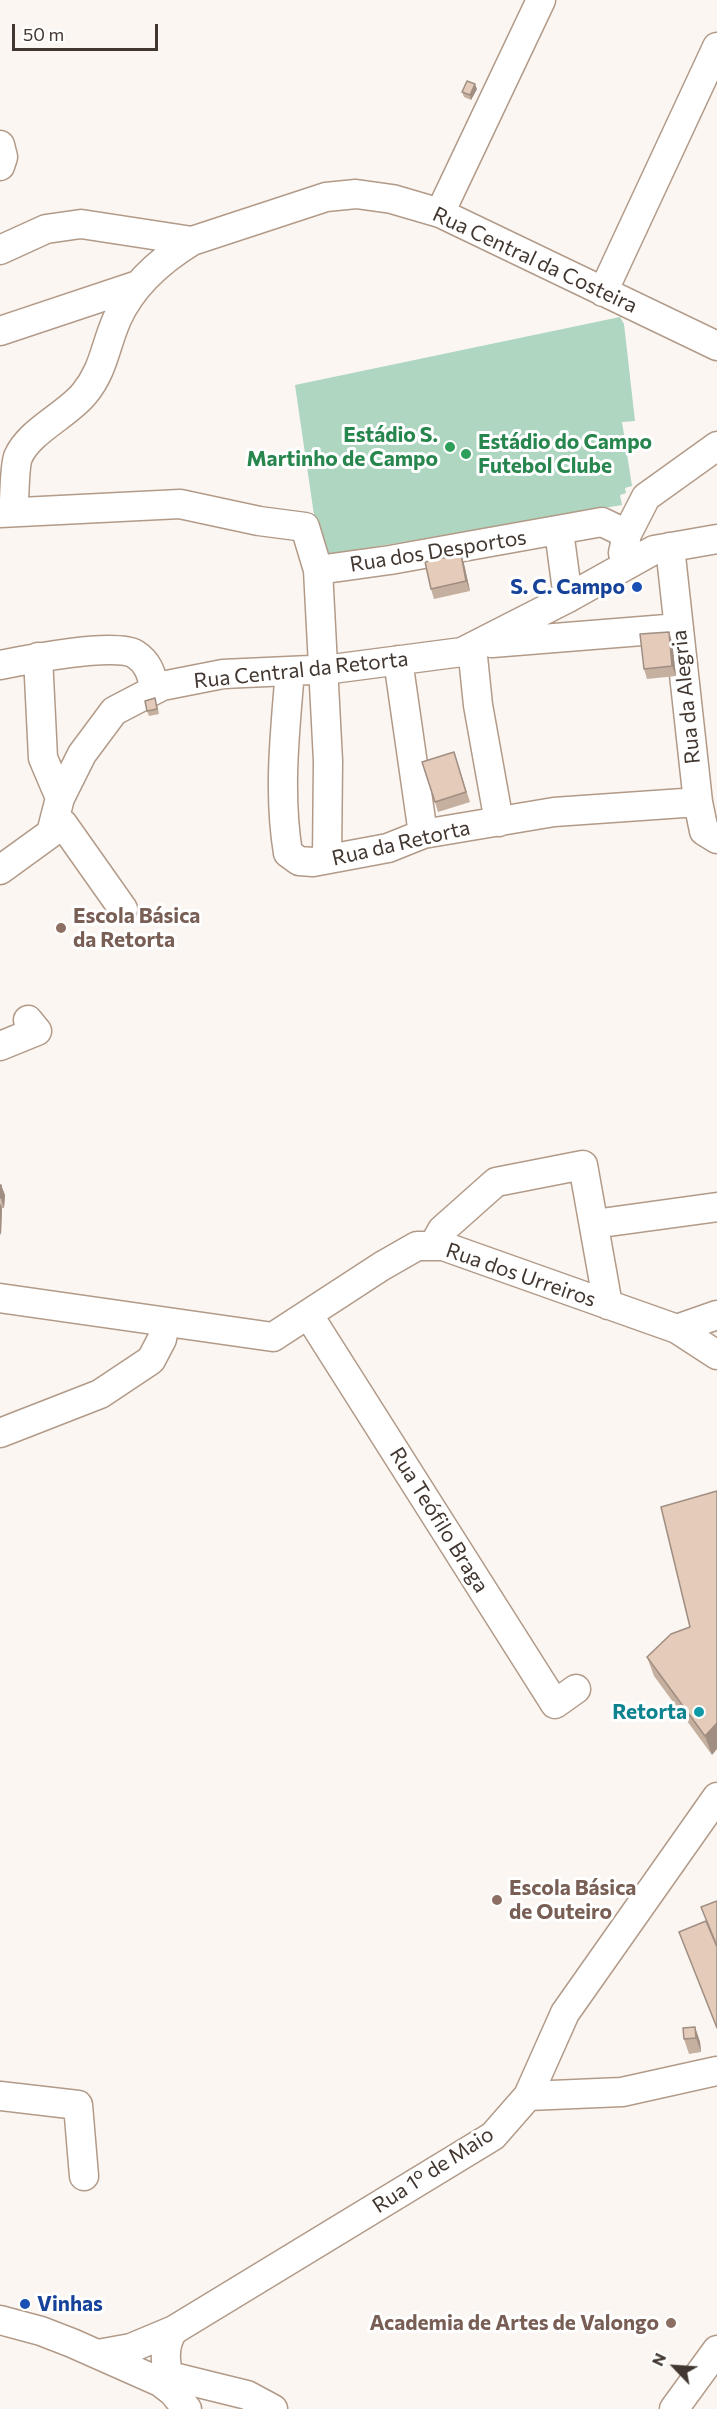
<!DOCTYPE html>
<html>
<head>
<meta charset="utf-8">
<style>
	body { margin:0 }
	#map { position:relative; width:717px; height:2409px; overflow:hidden; background:#fbf6f2; font-family:Commissioner,sans-serif }
	canvas { display:block }
	.north { position:absolute; left:645px; top:2337px; width:60px; height:60px; -webkit-text-stroke:4px #fff; paint-order:stroke; rotate:295deg; font-size:16px; font-weight:700; line-height:24px; text-align:center; color:#423730 }
	.north::after { content:''; display:block; margin:auto; width:21px; height:27px; background:#423730; clip-path:polygon(50% 0,100% 100%,50% 72%,0 100%) }
	.scale { position:absolute; left:12px; top:24px; width:146px; height:27px; box-sizing:border-box; border:3px solid #423730; border-top:0; padding-left:8px; font-size:18px; line-height:21px; white-space:nowrap; color:#423730; -webkit-text-stroke:4px #fff; paint-order:stroke }
</style>
</head>
<body>
<div id="map">
<canvas width="717" height="2409"></canvas>
<div class="north">N</div>
<div class="scale">50 m</div>
</div>
<script>
const ctx = document.querySelector('canvas').getContext('2d');
ctx.lineJoin = 'round';
function paint(path, color) { ctx.fillStyle = color; ctx.fill(path, 'evenodd'); }
function strokePath(path, color, width, dash) { ctx.strokeStyle = color; ctx.lineWidth = width; ctx.lineCap = dash ? 'butt' : 'round'; ctx.setLineDash(dash || []); ctx.stroke(path); }
function drawText(font, color, halo, rows, align = 'center') {
  ctx.font = font + ' Commissioner,sans-serif'; ctx.lineWidth = 6; ctx.setLineDash([]); ctx.textBaseline = 'middle'; ctx.strokeStyle = halo; ctx.fillStyle = color; for (const [text, x, y, turn = 0] of rows) {
    ctx.save(); ctx.translate(x, y); ctx.rotate((+turn || 0) * Math.PI / 180); ctx.textAlign = isNaN(turn) ? turn : align; if (halo) ctx.strokeText(text, 0, 0); ctx.fillText(text, 0, 0); ctx.restore();
  }
}
paint(new Path2D(`
	M620,317l4,7 11,97 -13,1 10,64 -7,2 1,5 -6,2 2,10 -302,51 -25,-171z`), '#aed6c0');
const minor = new Path2D(`
	M0,145l3,12 -3,9
	M440,213l101,-213
	M0,250l46,-21 35,-5 111,17 134,-44 30,-3 36,5 48,14 277,133
	M603,292l114,-245
	M0,331l138,-46
	M13,512c2,-13 1,-44 5,-55 11,-26 49,-42 66,-63 20,-24 21,-48 33,-75 15,-34 44,-59 75,-78
	M0,513l180,-9 79,17 46,6 13,43 10,191 -1,98
	M559,531l9,67
	M670,547l28,255 6,29 13,8
	M623,553l4,-19 19,-37 71,-51
	M318,570l72,-10 212,-38 25,12
	M492,643l187,-15
	M472,647l6,58 21,117
	M38,657l5,101 17,40
	M398,660l25,174
	M0,665c25,-5 115,-23 135,-11 14,9 16,20 20,35
	M290,671c-5,60 -12,122 -2,182l11,8 14,1 75,-14 35,-14 131,-22 144,-10
	M55,817l8,7 60,85
	M0,870l51,-37 9,-35 22,-44 32,-43 48,-25 61,-12 109,-5 130,-17 106,-54 86,-48 63,-11
	M0,1046l37,-15 -9,-11
	M594,1224l123,-17
	M433,1246l9,-16 54,-48 87,-17 25,140
	M0,1298l273,39 109,-71 35,-20h26l234,83 40,26
	M308,1314l247,390 21,-15
	M677,1329l40,-14
	M0,1433l100,-39 51,-34 11,-21 3,-16
	M0,2096l78,9 6,71
	M528,2096l94,-4 95,-21
	M0,2320l41,11 31,12 88,39 13,10 14,17
	M98,2354l33,-6 43,-18
	M160,2382l18,-4 69,17 26,14
	M173,2392c-6,-20 -13,-44 1,-62l319,-194 35,-40 37,-83 152,-216
	M674,2409l43,-59`);
strokePath(minor, '#b29a88', 31);
strokePath(minor, '#fff', 28);
paint(new Path2D(`
	M477,89l-6,11 -7,-3 -2,-5z
	M461,554l3,10 6,27 -36,8 -3,-10z
	M669,632l3,10 4,34 -29,3 -3,-10z
	M157,704l2,10 -10,2 -2,-5z
	M454,752l16,50 -32,10 -3,-10z
	M0,1185h1l4,10 -1,13h-2l-1,27z
	M690,1627l22,128 -58,-79 -7,-19z
	M695,2027l5,15 1,10 -12,2 -5,-15z`), '#c5af9f');
paint(new Path2D(`
	M475,84l2,5 -6,11 -1,-5z
	M461,554l3,10 6,27 -4,-10z
	M669,632l3,10 4,34 -4,-10z
	M1,1185l4,10 -1,13 -3,-10z
	M0,1203l2,5 -1,27 -1,-2z
	M717,1723v26l-5,6 -7,-19z
	M695,2027l5,15 1,10 -5,-14z`), '#a08e82');
const building = new Path2D(`
	M467,81l8,3 -5,11 -8,-3z
	M461,554l5,27 -35,8 -6,-27z
	M669,632l3,34 -28,3 -4,-35z
	M155,698l2,11 -10,2 -2,-10z
	M454,752l12,40 -31,10 -13,-40z
	M0,1185h1v13h-1z
	M717,1491v232l-12,13 -58,-79 24,-23 19,-7 -29,-120z
	M717,1901v45l-16,-39z
	M706,1921l11,26v81l-38,-96z
	M695,2027l1,11 -12,1 -1,-11z`);
paint(building, '#e5cbb9');
strokePath(building, '#a08e82', 1.5);
for (const [x, y, r, color] of [
	[450,447,6,"#2e9e5b"],
	[466,454,6,"#2e9e5b"],
	[637,587,6,"#1a4fb4"],
	[61,928,6,"#8d6e63"],
	[699,1712,6,"#0f9aa8"],
	[497,1900,6,"#8d6e63"],
	[25,2304,6,"#1a4fb4"],
	[671,2323,6,"#8d6e63"]
]) { const dot = new Path2D(); dot.arc(x, y, r, 0, 2 * Math.PI); ctx.fillStyle = color; ctx.fill(dot); strokePath(dot, '#fff', 2); }
drawText('21px', '#423730', '#fff', [
	["Rua Central da Costeira",535,260,25],
	["Rua dos Desportos",438,551,-9],
	["Rua Central da Retorta",301,670,-6],
	["Rua da Alegria",686,697,-96],
	["Rua da Retorta",401,843,-13],
	["Rua dos Urreiros",521,1275,19],
	["Rua Teófilo Braga",439,1520,58],
	["Rua 1º de Maio",433,2170,-33]
]);
drawText('bold 21px', '#27864d', '#fff', [
	["Estádio S.",438,435],
	["Martinho de Campo",438,459],
	["Estádio do Campo",478,442,"left"],
	["Futebol Clube",478,466,"left"]
], 'right');
drawText('bold 21px', '#164399', '#fff', [
	["S. C. Campo",625,587],
	["Vinhas",37,2304,"left"]
], 'right');
drawText('bold 21px', '#785e54', '#fff', [
	["Escola Básica",73,916],
	["da Retorta",73,940],
	["Escola Básica",509,1888],
	["de Outeiro",509,1912],
	["Academia de Artes de Valongo",659,2323,"right"]
], 'left');
drawText('bold 21px', '#0d838f', '#fff', [
	["Retorta",687,1712]
], 'right');
</script>
</body>
</html>
